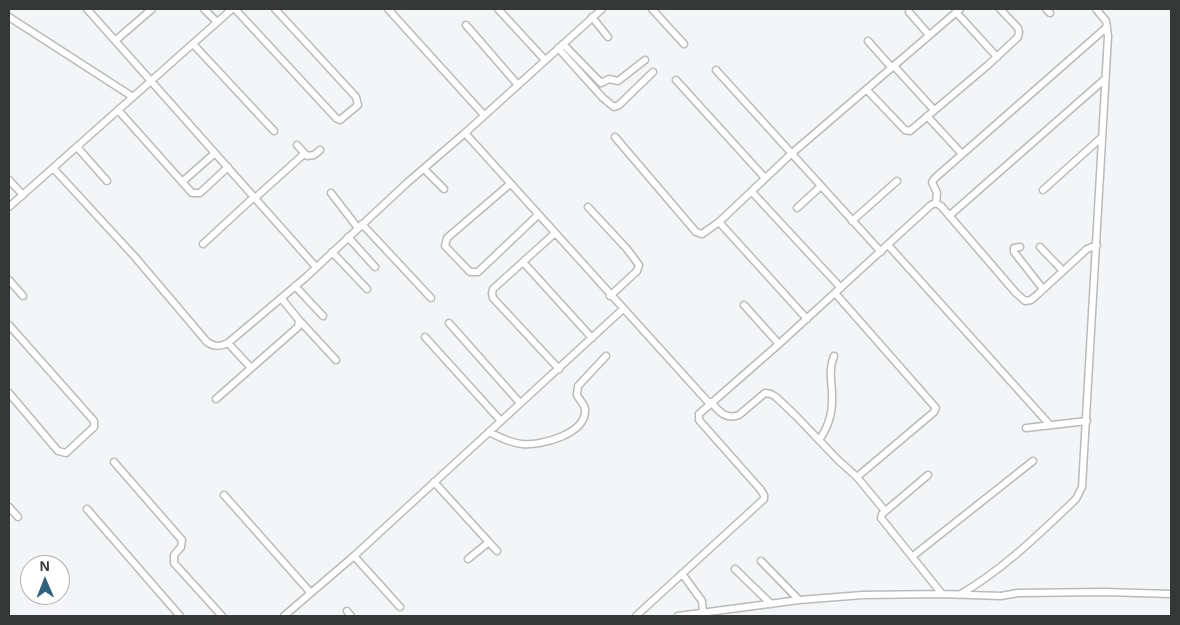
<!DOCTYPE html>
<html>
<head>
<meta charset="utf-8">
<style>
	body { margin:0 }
	#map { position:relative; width:1180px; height:625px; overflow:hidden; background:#f3f5f7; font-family:Helvetica,sans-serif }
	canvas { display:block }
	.frame { position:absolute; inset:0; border:10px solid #353636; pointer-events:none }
	.north { position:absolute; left:20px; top:555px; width:50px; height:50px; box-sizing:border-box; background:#fff; border:1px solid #aeafaf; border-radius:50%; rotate:359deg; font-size:14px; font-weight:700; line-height:20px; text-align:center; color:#353636 }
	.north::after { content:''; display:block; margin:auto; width:18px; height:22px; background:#30617f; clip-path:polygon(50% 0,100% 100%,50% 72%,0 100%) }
</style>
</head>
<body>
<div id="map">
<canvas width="1180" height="625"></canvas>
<div class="frame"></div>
<div class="north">N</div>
</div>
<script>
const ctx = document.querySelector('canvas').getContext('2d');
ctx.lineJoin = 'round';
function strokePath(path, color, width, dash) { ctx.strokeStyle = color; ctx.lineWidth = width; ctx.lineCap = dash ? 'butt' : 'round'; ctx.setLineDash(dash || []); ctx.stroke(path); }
const street = new Path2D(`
	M87,9l229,258
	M204,9l13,13
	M235,9l101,109 4,2 18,-15 -2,-8 -81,-88
	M388,9l96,106
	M498,9l47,51
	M652,9l32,35
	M1046,9l4,4
	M909,12l20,23
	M956,12l41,45
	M9,17l124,80
	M592,17l16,20
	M466,25l52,60
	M116,40l36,-31
	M868,41l24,27
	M193,44l81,87
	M563,44l38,39 8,-4 9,2 27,-21
	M558,48l45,50 11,9 5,-2 34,-33
	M894,66l40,44
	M716,70l165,182
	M676,80l89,98
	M867,90l38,40 5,1 78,-66 30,-28 1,-5 -1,-4 -18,-19
	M118,110l74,83h8l28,-26
	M927,116l35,38
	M465,133l244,270
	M615,137l81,95 6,2 17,-12 72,-68 169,-145
	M297,145l10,11 7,-1 6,-5
	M77,147l30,34
	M53,168l82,89 72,85c7,5 13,5 21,1l77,-65 103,-96 57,-49 137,-124
	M424,169l20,20
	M9,180l14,15
	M182,182l33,-29
	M510,184l-63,54 -2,8 25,26h8l60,-57
	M1043,190l59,-53
	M752,192l89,96
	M331,193l27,35
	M255,198l49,-44
	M936,203l1,-10 -5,-11 3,-4 172,-151
	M9,207l223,-198
	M588,207l39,42 12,16 -2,6 -27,25
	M797,208l24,-22
	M949,216l156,-137
	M852,221l45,-40
	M719,222l88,97
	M362,224l69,74
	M555,233l-62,56 -1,4 1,5 66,71
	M348,237l27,30
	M203,244l51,-47
	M888,245l162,180
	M1020,247l-6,1v4l29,37
	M1040,247l23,24
	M332,252l35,37
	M523,262l69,76
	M9,280l14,16
	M295,286l28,30
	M835,293l101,115 -2,4 -77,65
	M744,305l35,39
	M299,320l37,40
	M449,323l71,80
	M9,325l85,96v6l-28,26 -8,-2 -49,-58
	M425,337l76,84
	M228,343l23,25
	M216,399l82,-72 1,-7 -18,-22
	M711,402c8,9 14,18 28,13l26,-22 6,1 5,3 20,19 42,44 19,17 28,34
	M1026,428l61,-7
	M489,432c10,5 21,11 33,12 19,2 65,-10 63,-35 -1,-6 -6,-9 -8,-14l1,-9 28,-30
	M819,440c11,-15 14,-30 13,-49 -1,-12 -3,-23 2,-35
	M114,462l68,78 -1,7 -7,8v8l48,53
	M928,475l-46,39 -1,4 61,76
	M434,482l63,69
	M224,495l86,97
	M9,507l9,10
	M87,509l93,107
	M354,556l46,51
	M913,556l120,-95
	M468,559l21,-17
	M761,561l38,39
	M735,569l36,35
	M683,575l19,26 1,12
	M959,595c44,-25 80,-61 117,-96l6,-12 26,-451 -2,-15 -10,-12
	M347,611l4,5
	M284,616l70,-60 269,-247
	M636,616l128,-117v-4l-4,-6 -61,-69v-6l80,-70 152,-139 5,-2 5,3 75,87 9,8 6,-1 7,-6 49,-45 10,-4
	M678,616l121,-16 64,-5 79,-1 59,2 17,-3 86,-1 67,2`);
strokePath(street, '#b9babb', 9);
strokePath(street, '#fff', 6);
</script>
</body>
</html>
